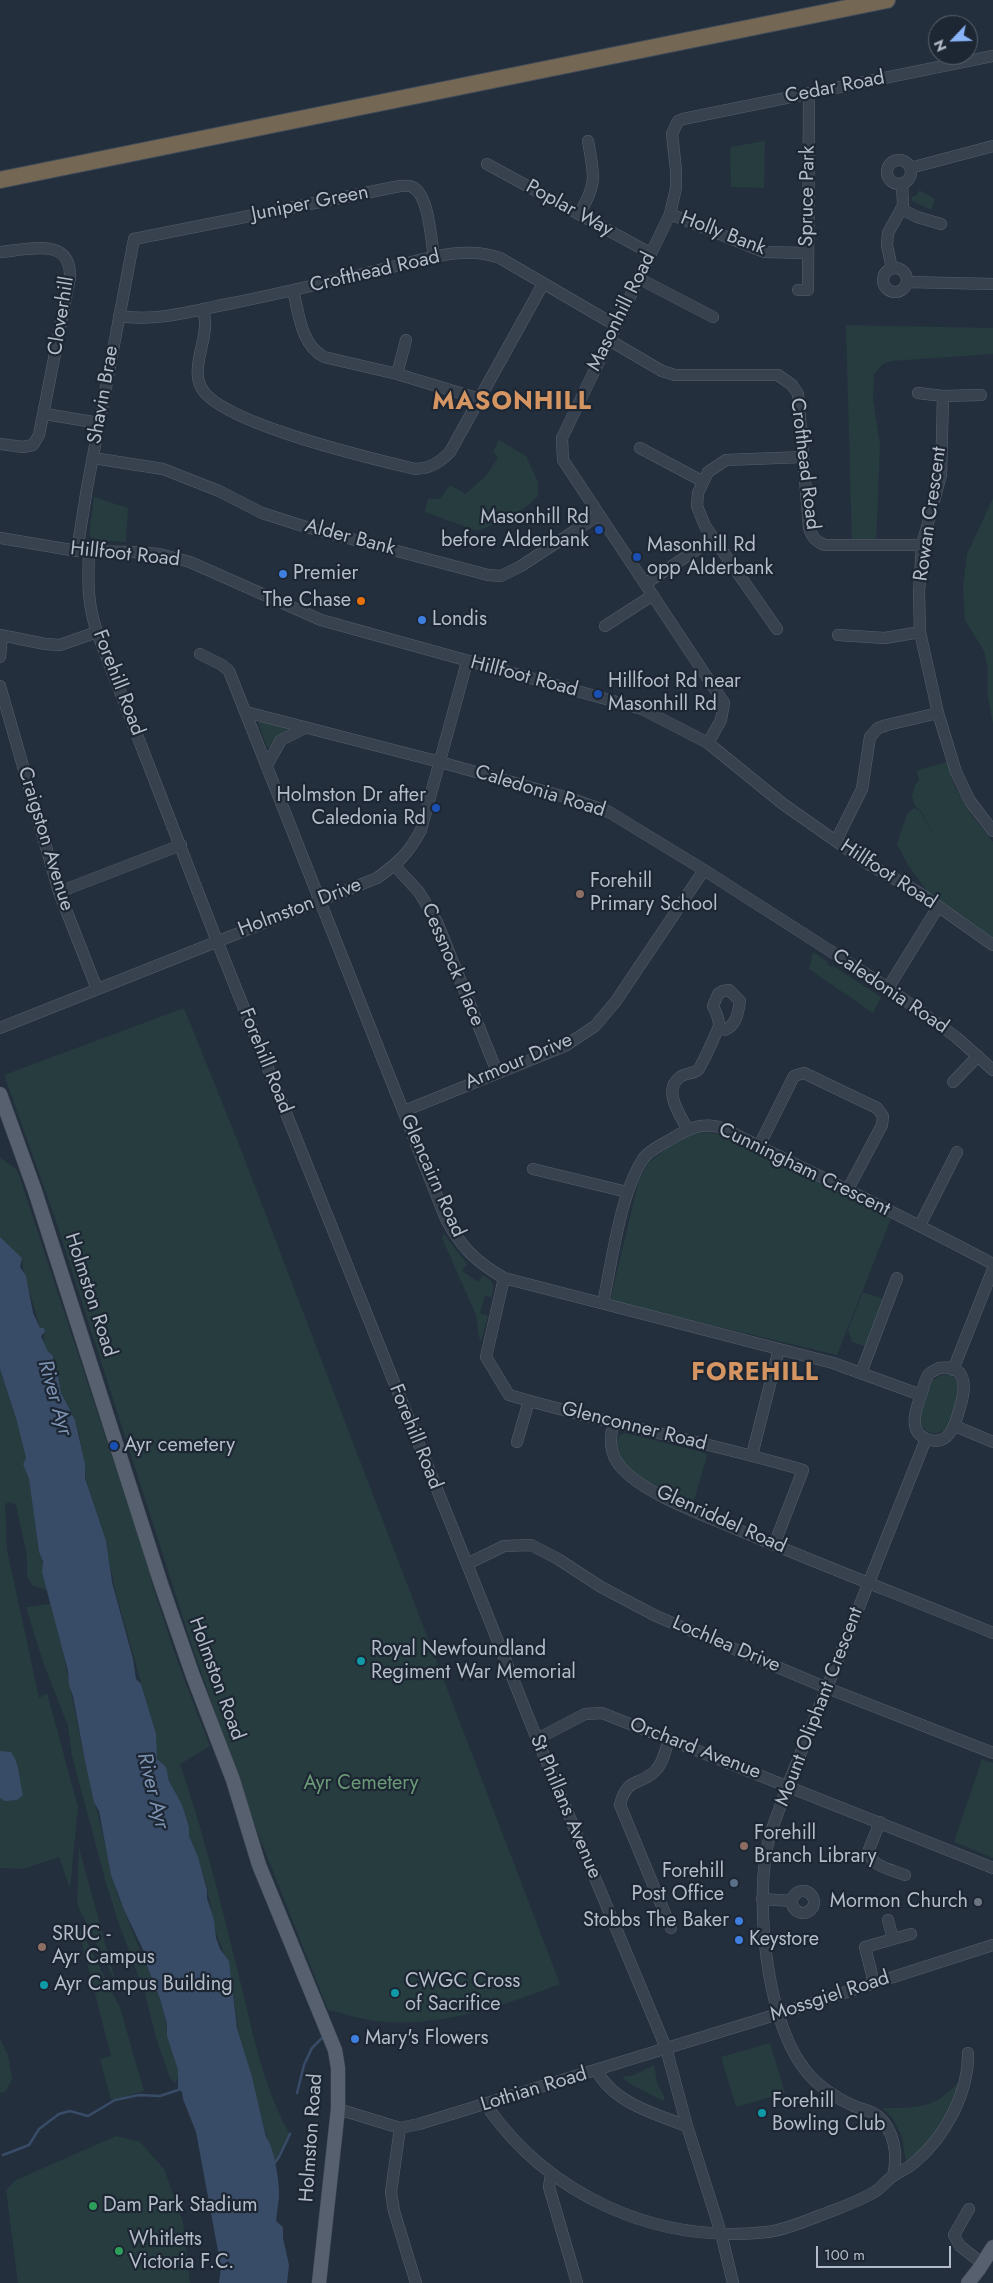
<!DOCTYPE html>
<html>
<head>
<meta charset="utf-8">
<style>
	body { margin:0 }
	#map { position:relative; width:993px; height:2283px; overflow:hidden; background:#242f3e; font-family:Jost,sans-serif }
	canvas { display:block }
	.north { position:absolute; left:928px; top:15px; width:50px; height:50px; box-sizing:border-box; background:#1d2633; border:1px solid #59626f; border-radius:50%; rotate:246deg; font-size:14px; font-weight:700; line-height:20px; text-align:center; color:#b4bcc9 }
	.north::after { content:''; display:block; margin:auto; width:18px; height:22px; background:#8ab4f8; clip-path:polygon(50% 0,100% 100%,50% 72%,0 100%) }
	.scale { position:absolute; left:816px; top:2246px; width:135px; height:22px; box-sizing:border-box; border:2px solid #b4bcc9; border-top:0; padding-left:6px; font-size:15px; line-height:18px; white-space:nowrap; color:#b4bcc9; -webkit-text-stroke:4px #1d2633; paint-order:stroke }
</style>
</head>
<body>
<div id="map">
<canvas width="993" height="2283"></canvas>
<div class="north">N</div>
<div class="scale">100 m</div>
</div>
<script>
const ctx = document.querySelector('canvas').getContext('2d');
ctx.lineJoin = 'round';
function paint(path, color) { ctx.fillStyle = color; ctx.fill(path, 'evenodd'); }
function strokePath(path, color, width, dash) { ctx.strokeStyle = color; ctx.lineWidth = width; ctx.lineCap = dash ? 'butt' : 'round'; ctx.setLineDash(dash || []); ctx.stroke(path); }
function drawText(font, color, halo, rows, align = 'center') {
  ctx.font = font + ' Jost,sans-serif'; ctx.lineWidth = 4.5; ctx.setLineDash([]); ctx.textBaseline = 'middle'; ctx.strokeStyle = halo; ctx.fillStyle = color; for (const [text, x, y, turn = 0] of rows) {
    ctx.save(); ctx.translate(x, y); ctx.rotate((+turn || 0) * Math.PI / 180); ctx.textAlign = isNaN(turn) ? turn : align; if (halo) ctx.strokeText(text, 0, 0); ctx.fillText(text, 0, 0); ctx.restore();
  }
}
paint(new Path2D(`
	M765,141l-1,47 -33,-1 -1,-40z
	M919,190l16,9 -4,11 -19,-9v-4l5,-2z
	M846,325l147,3v26l-102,7 -8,3 -9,10 -1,26 7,44 -4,102h-24z
	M499,440l27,16 12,26v14c-17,18 -38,26 -61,35l-52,-19 3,-13h12l10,-14 15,9 21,-18 12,-19 -5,-5z
	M94,497l34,11 -2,34 -34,-2 -3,-5z
	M993,498v226l-6,-33 1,-22 -4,-18 -19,-31 -2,-33 4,-33z
	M262,719l24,7 1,4 -6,4 -10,14 -4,-1 -9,-24z
	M947,762l7,23 17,29 22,28v103l-55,-38 -30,-42 -11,-21 10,-30 7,-6 6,3 15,26 -14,-26 -6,-5 -3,-9 3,-12 4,-5 -2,-7 2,-3z
	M813,952l15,10 -1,2 5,3 1,-1 48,31 -8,16 -64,-44z
	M184,1008l56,139 320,837c-55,21 -115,42 -175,38 -19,-1 -39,-8 -57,-12l-73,-184 -61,-174 -139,-434 -51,-143z
	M705,1132l18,3 168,84 -54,136 -227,-54 28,-118 10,-20 18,-14 23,-14z
	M0,1157l16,12 3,6 128,388 6,24 25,76 32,83 -30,18c23,67 40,136 57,204 14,55 24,116 53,166l-16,29 -35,-129 -10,-67 -13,-34 -10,-50 -40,-112 -8,-9 -7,-43 -35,-126 -13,-58 -17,-55 -7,-46 -6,-19 -8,-12 -6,-16 -6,-31 -6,-6 -4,-8 2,-10 -5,-4 -17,-59 -1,-11 -22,-20z
	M444,1234l23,30 -5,7 16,11 5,-7c11,7 12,10 9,22l-7,-1 -5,17 8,3 -7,25 -2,-4 -3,-22 -34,-77z
	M863,1292l23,8 -21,46 -13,-4 -4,-12z
	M0,1369l16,49 10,40 -3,6 6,15 10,73c5,12 5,25 9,38l-15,-4 -6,-9v-21l-11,-51 -6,-3 -5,2 2,46 32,148 8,-5 31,114 -8,81 -11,-31 -36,12 -23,-1z
	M941,1375c11,-2 15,3 20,12 -5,14 -8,50 -29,46 -8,-2 -11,-7 -13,-14l13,-38z
	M625,1433l80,20 2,2 -15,53 -43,-24 -29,-22 -4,-19 3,-7z
	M51,1604l13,53 18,90 34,144 44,108 19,76 -4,8 -5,-5 -14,-40 -11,-44 -26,-70 -13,-41 -34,-127 -4,-30 -25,-64 -17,-55z
	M982,1759l11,4v95l-39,-16z
	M79,1848l37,135 -39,-79z
	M76,1920l44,88 24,83 -33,9 -11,-41 11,-3z
	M0,2039l8,16 4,24 -6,12 -6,2z
	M770,2043l15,50 -49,14 -15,-50z
	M654,2065l3,18 8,15 -2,3 -33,-17 -8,-7 12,-2z
	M964,2075l-8,26 -29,46 -21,15 -4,-25 -8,-17 -11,-12c38,0 56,0 81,-33z
	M116,2136l24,6 24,27 19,53 7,61h-172l-12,-93 10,-10z`), '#263c3f');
paint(new Path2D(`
	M0,1237l22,21 -2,9 6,9 7,37 7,15h4l1,4 -4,4 6,14 6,6v10l5,10 3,17 14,27 10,44v14l21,63 6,41 21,77 3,20 5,5 15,50 1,25 9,8 3,14 13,24 7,22v9l9,21 9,33v8l7,22 2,18 4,11 9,12 8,67 15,49 14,60c8,9 14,48 13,60 -1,8 -2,16 -3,24l7,6v11l6,27 -2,18h-68l2,-16 -25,-135 -13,-33 -1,-7 -4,-3v-19l-11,-34v-12l-7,-25 -13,-33 1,-6 -24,-50 -13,-35 -12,-64 -5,-9 -9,-41 -12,-65 -4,-11 -1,-14 -26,-99 1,-10 -4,-10 -10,-73 -6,-15 3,-6 -10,-40 -16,-49z
	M0,1751l11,1c9,11 8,29 12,43l-6,5 -12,1 -5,-3z`), '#394c67');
strokePath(new Path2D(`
	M297,2093l7,-28 8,-17 10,-10
	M3,2155l26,-10 10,-16 20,-15 11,-3 18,5 27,-16 24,-5 21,1 21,-7
	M273,2165l6,-8 11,-23`), '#394c67', 2.5);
const minor = new Path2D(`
	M887 172a12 12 0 1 1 24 0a12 12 0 1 1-24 0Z
	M487,164l163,89
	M910,168l83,-22
	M901,209l16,8 24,7
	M579,214c19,-31 15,-39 9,-73
	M670,214l94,38 43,1
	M0,252c28,-2 71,-16 70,25l-31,158 -6,10 -10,2 -23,-3
	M883 280a12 12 0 1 1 24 0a12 12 0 1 1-24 0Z
	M892,269l-5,-24 1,-12 15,-27 -1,-23
	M638,278l75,39
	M907,282l86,2
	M293,290c6,24 8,55 31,67l73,17 83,25
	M798,290h10l1,-197
	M203,309c1,6 3,12 2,18 -1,19 -13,43 -4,60 17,36 173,72 214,82 16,-1 24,-6 35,-17l93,-168
	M119,316c37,6 72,-5 109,-12 55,-11 109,-24 164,-37 34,-8 73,-22 108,-9l115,67
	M609,340l53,31 13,4h103l14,10 6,9 11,134c3,9 7,14 16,17h97
	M397,374l9,-34
	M918,393l25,3 38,-1
	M943,396l-2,79 -19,70 -3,48 1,39 18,81 18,59 14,29 23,30
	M45,414l54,9
	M640,448l62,33
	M93,458l70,11 56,22 43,22 44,14 182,48 13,1 20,-10 78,-51
	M0,538l77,13 56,1 26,2 31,8 131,58 321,89 66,34 75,61 87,61 48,27 75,53
	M77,551l10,-63 47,-249 266,-53c3,0 9,-1 12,1 17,6 19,54 22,70
	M89,551c-1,30 -2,52 8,81l120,309 250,623 70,175 129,309 21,78 34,107 12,50
	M645,584l69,-46
	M605,626l48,-31
	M777,629l-72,-103 -8,-20 1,-13 10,-21 18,-12 77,-3
	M0,635l45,9 15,1 37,-13
	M838,635l47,3 35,-6
	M200,654l22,11 7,6 217,548c16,29 29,42 58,59l329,85 88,32
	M0,657l2,-22
	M0,686l59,206 38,97
	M246,712l194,50 132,37 37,13 95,58 184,118 68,49 37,33
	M708,743l13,-23 3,-17 -161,-243 -1,-22 108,-224 6,-26v-18l-4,-36 6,-13 5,-2 310,-63
	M267,765l14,-25 24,-12
	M836,841l26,-52 8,-52 8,-9 9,-3 51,-12
	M395,866l24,26 18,30 60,150
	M59,892l122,-47
	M888,988l50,-81
	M0,1028l377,-150c21,-15 32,-25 44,-48l46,-168
	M953,1082l25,-26
	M404,1111l161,-65 30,-20 21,-25 88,-131
	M688,1130c-8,-15 -26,-40 -8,-53 5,-4 13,-3 18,-7 3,-3 21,-42 21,-45 0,-7 -3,-13 -6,-19l5,-12 5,-3 6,-1 11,11c-2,12 -3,23 -15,29l-6,-3
	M759,1146l35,-70 10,-3 73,35 6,8 -1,9 -35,66
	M533,1169l94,23
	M920,1225l37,-73
	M504,1278l-18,79 23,38c97,29 197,46 294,75l-29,75
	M603,1303c9,-41 17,-109 40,-144 7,-10 24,-17 35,-24 16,-9 29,-13 47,-6 89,45 180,88 268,135
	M939,1368c29,-4 27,20 21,39 -4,16 -11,41 -33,32 -21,-8 -10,-32 -5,-47 2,-6 3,-13 7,-18 3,-3 7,-4 10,-6z
	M953,1370l40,-101
	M861,1373l36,-95
	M613,1423c-3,16 -4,30 7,43 21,26 78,47 109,60 87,37 176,71 264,107
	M955,1426l38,16
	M517,1442l12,-41
	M752,1455l27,-106
	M467,1564l37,-18 27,-1 27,14 43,28 55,29 171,72 166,65
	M537,1739l48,-25 17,-1 391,155
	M669,1739c-3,9 -6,25 -14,32 -16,16 -28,5 -35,34l51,123
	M880,1822l-12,30c4,15 25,18 37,23
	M792 1902a11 11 0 1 1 22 0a11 11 0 1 1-22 0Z
	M762,1899l30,2
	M888,1920l5,19
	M874,1983l-9,-36 46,-13
	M597,2071c17,32 58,43 90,55
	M486,2105c63,91 170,139 281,127 19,-2 40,-12 57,-18 18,-7 36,-13 52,-23 6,-4 11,-11 17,-15 7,-5 16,-8 22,-14 30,-25 54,-70 53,-109
	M338,2109l62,19 -9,64 3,19 22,72
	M400,2128l19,-4 359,-110 215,-69
	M551,2174l-2,13 28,96
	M893,2176c5,-20 2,-45 -15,-60 -6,-5 -17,-7 -24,-10 -20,-9 -39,-22 -51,-39 -37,-48 -49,-170 -34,-228 5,-18 13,-36 19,-54l138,-346
	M969,2209l-15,26 6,11 23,18`);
const major = new Path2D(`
	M0,1094l35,97 126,393 32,92 40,104 26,85 76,185 3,18v41l-19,174
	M968,2283l11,-14 14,-22`);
const highway = new Path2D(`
	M0,180l887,-180`);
strokePath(minor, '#565f6c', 12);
strokePath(major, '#414a57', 15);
strokePath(highway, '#434c59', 18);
strokePath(minor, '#38414e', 11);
strokePath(major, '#56606e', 14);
strokePath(highway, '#746855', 16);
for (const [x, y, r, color] of [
	[599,530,5,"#1a4fb4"],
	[637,557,5,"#1a4fb4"],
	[283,574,5,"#3f7fe0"],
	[361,601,5,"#e8710a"],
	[422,620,5,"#3f7fe0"],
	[598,694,5,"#1a4fb4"],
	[436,808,5,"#1a4fb4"],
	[580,894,5,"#8d6e63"],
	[114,1446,5,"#1a4fb4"],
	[361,1661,5,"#0f9aa8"],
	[744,1846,5,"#8d6e63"],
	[734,1883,5,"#5c6f8a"],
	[978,1902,5,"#6b7280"],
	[739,1921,5,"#3f7fe0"],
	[739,1940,5,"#3f7fe0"],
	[42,1947,5,"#8d6e63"],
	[44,1985,5,"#0f9aa8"],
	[395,1993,5,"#0f9aa8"],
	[355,2039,5,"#3f7fe0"],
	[762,2113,5,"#0f9aa8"],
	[93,2206,5,"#2e9e5b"],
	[119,2251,5,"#2e9e5b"]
]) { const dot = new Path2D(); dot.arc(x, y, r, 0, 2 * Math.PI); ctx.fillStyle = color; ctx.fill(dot); strokePath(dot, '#1d2633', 2); }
drawText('20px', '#b4bcc9', '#1d2633', [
	["Cedar Road",835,88,-11],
	["Spruce Park",808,196,-89],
	["Juniper Green",310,204,-11],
	["Poplar Way",569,209,29],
	["Holly Bank",723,234,21],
	["Crofthead Road",375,272,-13],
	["Masonhill Road",622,312,-64],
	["Cloverhill",62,316,-81],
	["Shavin Brae",104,395,-80],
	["Crofthead Road",804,464,83],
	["Rowan Crescent",931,514,-82],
	["Alder Bank",350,538,15],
	["Hillfoot Road",125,555,6],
	["Hillfoot Road",524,677,15],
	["Forehill Road",118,683,69],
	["Caledonia Road",540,792,17],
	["Craigston Avenue",45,839,73],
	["Hillfoot Road",888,875,33],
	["Holmston Drive",300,908,-21],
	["Cessnock Place",452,965,67],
	["Caledonia Road",890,992,34],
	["Forehill Road",265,1061,68],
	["Armour Drive",519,1062,-23],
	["Cunningham Crescent",804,1170,26],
	["Glencairn Road",432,1176,66],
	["Holmston Road",90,1295,72],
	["Glenconner Road",634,1427,14],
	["Forehill Road",415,1437,68],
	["Glenriddel Road",721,1520,24],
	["Lochlea Drive",726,1645,23],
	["Holmston Road",216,1679,70],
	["Mount Oliphant Crescent",820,1707,-69],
	["Orchard Avenue",695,1749,21],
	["St Phillans Avenue",565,1807,67],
	["Mossgiel Road",830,1997,-18],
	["Lothian Road",534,2090,-17],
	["Holmston Road",312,2138,-86]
]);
drawText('20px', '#b4bcc9', '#1d2633', [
	["Masonhill Rd",589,518,"right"],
	["before Alderbank",589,541,"right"],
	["Masonhill Rd",647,546],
	["opp Alderbank",647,569],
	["Premier",293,574],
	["The Chase",351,601,"right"],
	["Londis",432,620],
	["Hillfoot Rd near",608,682],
	["Masonhill Rd",608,705],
	["Holmston Dr after",426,796,"right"],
	["Caledonia Rd",426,819,"right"],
	["Forehill",590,882],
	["Primary School",590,905],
	["Ayr cemetery",124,1446],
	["Royal Newfoundland",371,1650],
	["Regiment War Memorial",371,1673],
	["Forehill",754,1834],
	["Branch Library",754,1857],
	["Forehill",724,1872,"right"],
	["Post Office",724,1895,"right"],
	["Mormon Church",968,1902,"right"],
	["Stobbs The Baker",729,1921,"right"],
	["SRUC -",52,1935],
	["Ayr Campus",52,1958],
	["Keystore",749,1940],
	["CWGC Cross",405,1982],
	["of Sacrifice",405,2005],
	["Ayr Campus Building",54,1985],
	["Mary's Flowers",365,2039],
	["Forehill",772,2102],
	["Bowling Club",772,2125],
	["Dam Park Stadium",103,2206],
	["Whitletts",129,2240],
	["Victoria F.C.",129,2263]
], 'left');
drawText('20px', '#6b9a76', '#1d2633', [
	["Ayr Cemetery",361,1784]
]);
drawText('italic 21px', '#7c92b1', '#1d2633', [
	["River Ayr",54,1398,74],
	["River Ayr",152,1791,76]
]);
ctx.letterSpacing = '1px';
drawText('bold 25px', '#d59563', '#1d2633', [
	["MASONHILL",512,403],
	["FOREHILL",755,1374]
]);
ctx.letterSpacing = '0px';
</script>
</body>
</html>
